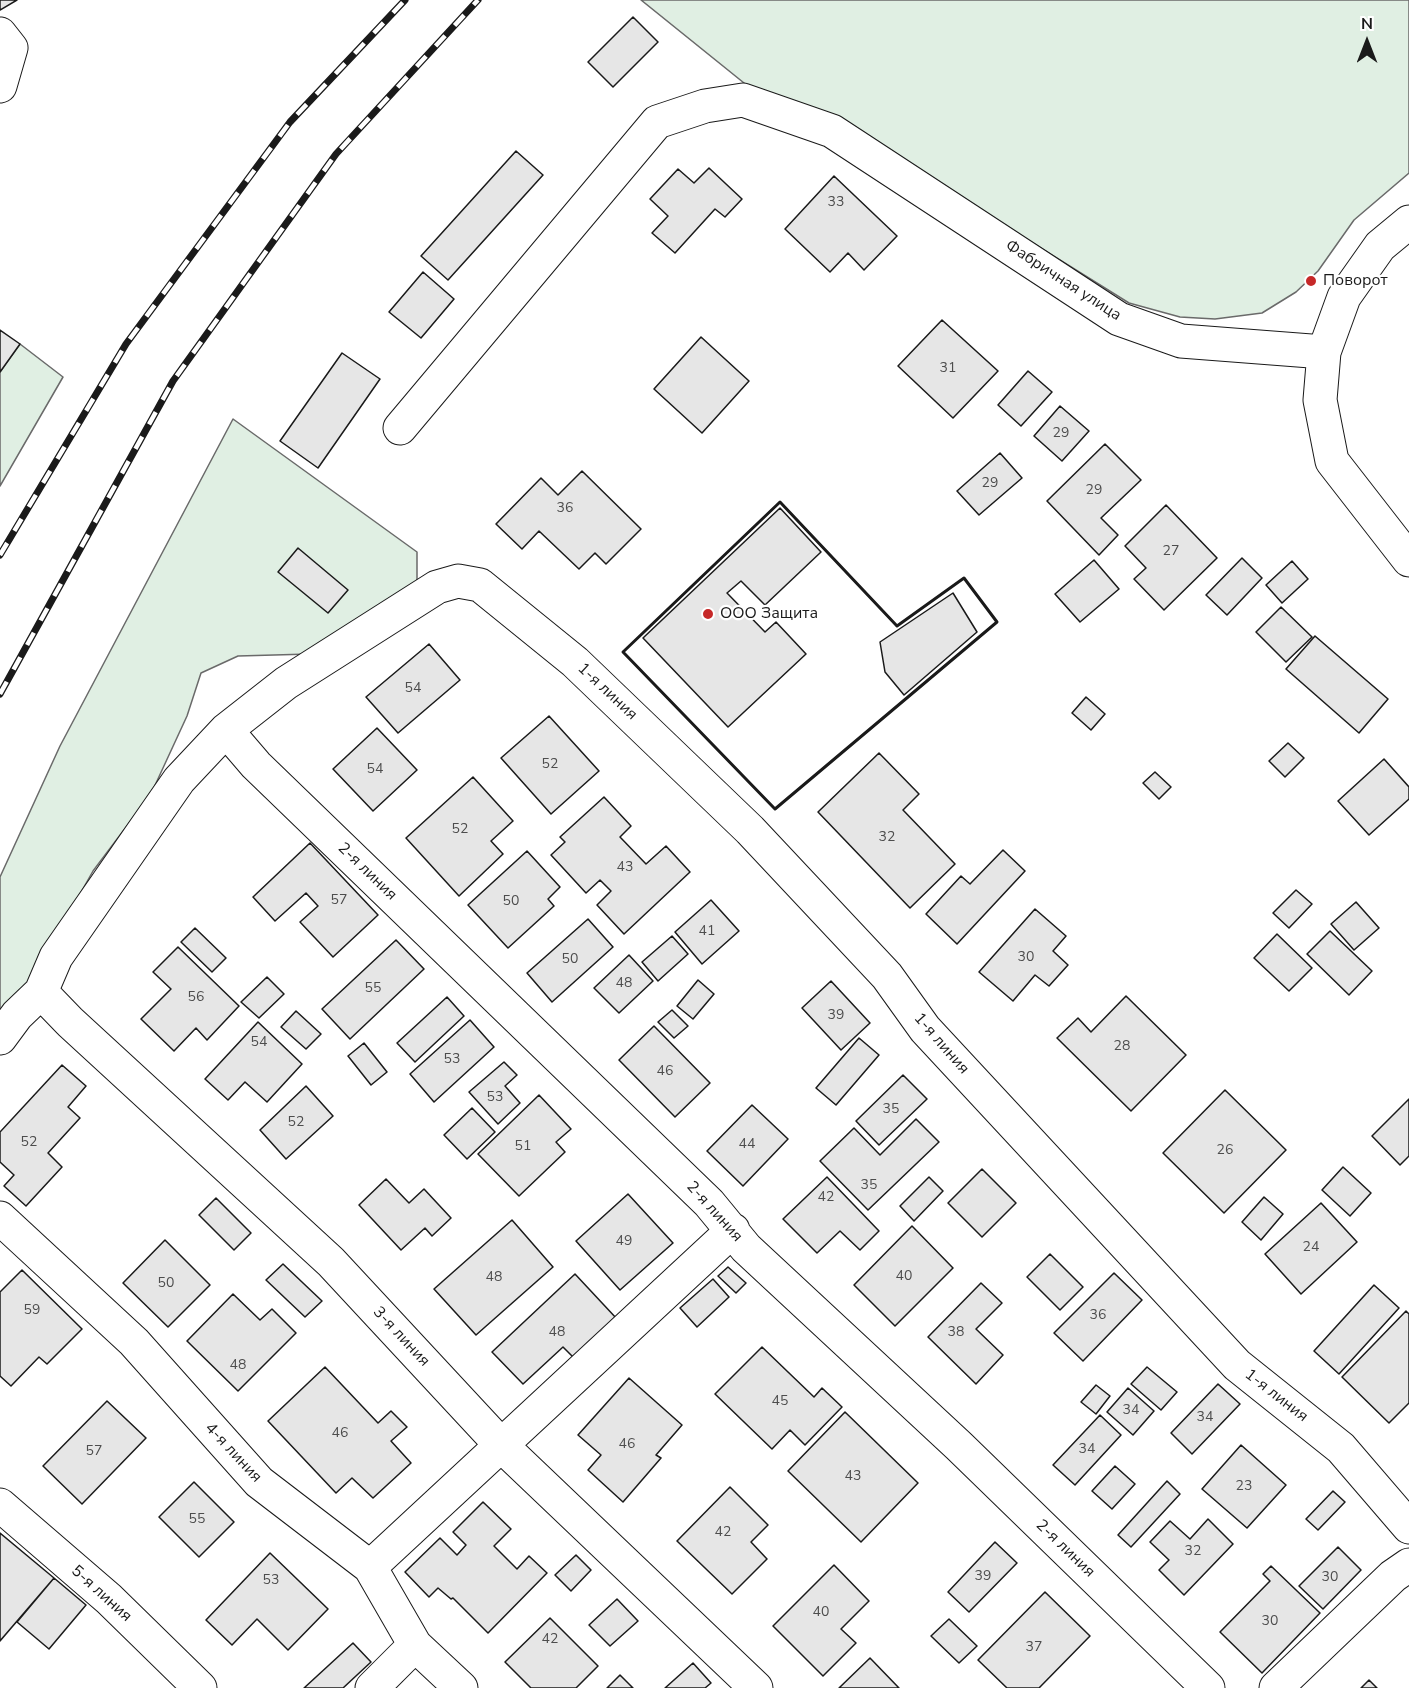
<!DOCTYPE html>
<html>
<head>
<meta charset="utf-8">
<style>
	body { margin:0 }
	#map { position:relative; width:1409px; height:1688px; overflow:hidden; background:#fff; font-family:"Nunito Sans",sans-serif }
	canvas { display:block }
	.north { position:absolute; left:1337px; top:12px; width:60px; height:60px; -webkit-text-stroke:4px #fff; paint-order:stroke; rotate:0deg; font-size:16px; font-weight:700; line-height:24px; text-align:center; color:#1a1a1a }
	.north::after { content:''; display:block; margin:auto; width:21px; height:27px; background:#1a1a1a; clip-path:polygon(50% 0,100% 100%,50% 72%,0 100%) }
</style>
</head>
<body>
<div id="map">
<canvas width="1409" height="1688"></canvas>
<div class="north">N</div>
</div>
<script>
const ctx = document.querySelector('canvas').getContext('2d');
ctx.lineJoin = 'round';
function paint(path, color) { ctx.fillStyle = color; ctx.fill(path, 'evenodd'); }
function strokePath(path, color, width, dash) { ctx.strokeStyle = color; ctx.lineWidth = width; ctx.lineCap = dash ? 'butt' : 'round'; ctx.setLineDash(dash || []); ctx.stroke(path); }
function drawText(font, color, halo, rows, align = 'center') {
  ctx.font = font + ' "Nunito Sans",sans-serif'; ctx.lineWidth = 4.5; ctx.setLineDash([]); ctx.textBaseline = 'middle'; ctx.strokeStyle = halo; ctx.fillStyle = color; for (const [text, x, y, turn = 0] of rows) {
    ctx.save(); ctx.translate(x, y); ctx.rotate((+turn || 0) * Math.PI / 180); ctx.textAlign = isNaN(turn) ? turn : align; if (halo) ctx.strokeText(text, 0, 0); ctx.fillText(text, 0, 0); ctx.restore();
  }
}
const green = new Path2D(`
	M641,0h768v173l-55,47 -36,51 -22,21 -34,21 -47,6 -35,-2 -51,-14 -233,-145 -80,-17z
	M20,344l43,33 -63,109v-114z
	M233,419l184,133v37l-107,65 -72,2 -37,17 -14,43 -36,78 -58,77 -62,110 -31,42v-146l60,-131z`);
paint(green, '#e0efe3');
strokePath(green, '#6a6a6a', 1.5);
const building = new Path2D(`
	M0,0h17l-17,10z
	M633,17l25,25 -45,45 -25,-25z
	M516,151l27,24 -95,105 -27,-24z
	M709,168l33,31 -17,18 -10,-8 -40,44 -23,-20 16,-17 -18,-17 28,-30 16,14z
	M834,176l63,60 -33,34 -16,-17 -18,19 -45,-43z
	M423,272l31,27 -33,39 -32,-26z
	M942,320l56,51 -45,47 -55,-52z
	M0,330l20,14 -20,28z
	M701,337l48,44 -47,52 -48,-44z
	M342,353l38,26 -62,89 -38,-27z
	M1028,371l24,21 -31,34 -23,-21z
	M1060,406l29,25 -27,30 -28,-25z
	M1105,444l36,36 -40,38 17,17 -19,20 -52,-54z
	M1000,453l22,25 -43,37 -22,-24z
	M582,471l59,58 -35,35 -11,-11 -16,16 -40,-38 -17,18 -26,-25 45,-46 17,17z
	M1166,505l51,53 -53,52 -30,-31 12,-11 -21,-22z
	M780,508l41,44 -56,53 -24,-24 -14,12 38,39 11,-10 30,32 -78,73 -85,-89z
	M298,548l50,42 -20,23 -50,-41z
	M1242,558l20,20 -35,37 -21,-20z
	M1094,560l25,29 -39,33 -25,-28z
	M1292,561l16,18 -26,24 -16,-18z
	M953,593l24,39 -73,63 -19,-23 -5,-30z
	M1281,607l31,30 -26,25 -30,-30z
	M1315,636l73,63 -29,34 -73,-64z
	M429,644l31,36 -62,53 -32,-36z
	M1086,697l19,17 -14,16 -19,-17z
	M549,716l50,55 -48,43 -50,-56z
	M377,728l40,42 -44,41 -40,-42z
	M1288,743l16,15 -19,19 -16,-16z
	M879,753l40,41 -16,16 52,54 -45,44 -92,-96z
	M1384,759l25,28v12l-40,36 -31,-34z
	M1155,772l16,15 -12,12 -16,-16z
	M473,777l40,44 -22,20 12,13 -44,42 -53,-58z
	M604,797l27,29 -11,11 26,27 20,-18 24,26 -66,62 -27,-29 14,-14 -11,-11 -14,13 -35,-38 14,-13 -5,-5z
	M310,843l68,72 -45,42 -33,-35 18,-16 -12,-13 -31,28 -22,-24z
	M1003,850l22,21 -68,73 -31,-30 35,-38 9,8z
	M527,851l33,36 -12,12 6,7 -46,42 -40,-43z
	M1296,890l16,14 -23,24 -16,-15z
	M711,900l28,31 -37,33 -27,-32z
	M1356,902l23,26 -25,22 -23,-26z
	M1035,909l31,27 -13,15 15,14 -19,21 -14,-11 -22,26 -34,-29z
	M588,919l25,28 -61,55 -25,-29z
	M195,928l31,30 -14,14 -31,-30z
	M1330,931l42,40 -23,24 -42,-41z
	M1277,934l35,34 -23,23 -35,-33z
	M672,936l16,18 -30,27 -16,-19z
	M396,940l28,29 -74,70 -28,-30z
	M178,947l61,59 -32,34 -11,-12 -22,23 -33,-32 30,-30 -18,-17z
	M629,955l24,26 -34,32 -25,-25z
	M267,977l17,17 -25,24 -18,-16z
	M698,980l16,14 -21,25 -16,-13z
	M831,981l39,42 -29,27 -39,-42z
	M1126,996l60,59 -55,56 -74,-73 21,-20 13,14z
	M447,997l17,19 -49,46 -18,-19z
	M672,1010l16,16 -14,12 -16,-16z
	M296,1011l25,23 -15,15 -25,-22z
	M470,1020l24,27 -60,55 -24,-28z
	M258,1022l44,42 -35,38 -22,-20 -17,18 -23,-21z
	M654,1026l56,57 -35,34 -56,-57z
	M859,1038l20,17 -43,50 -20,-17z
	M364,1043l23,29 -16,13 -23,-29z
	M504,1062l13,13 -12,11 15,17 -22,21 -29,-32z
	M62,1065l24,21 -18,21 12,11 -32,35 14,14 -36,39 -22,-20 10,-11 -14,-13v-30z
	M903,1075l24,24 -48,46 -23,-24z
	M306,1086l27,30 -47,43 -26,-29z
	M1225,1090l61,60 -62,63 -61,-60z
	M539,1095l32,34 -15,13 9,10 -46,44 -41,-42z
	M1409,1099v57l-9,9 -28,-29z
	M752,1105l36,34 -45,47 -36,-35z
	M472,1108l23,24 -28,27 -23,-24z
	M916,1119l23,23 -71,68 -48,-49 34,-33 26,27z
	M1343,1167l28,26 -21,23 -28,-26z
	M982,1169l34,34 -34,34 -34,-34z
	M827,1177l52,54 -19,19 -20,-19 -23,22 -34,-34z
	M929,1177l14,14 -29,30 -14,-15z
	M386,1179l23,24 15,-14 27,29 -19,18 -7,-8 -24,22 -42,-45z
	M628,1194l45,49 -53,47 -44,-49z
	M1264,1197l19,17 -22,26 -19,-18z
	M216,1198l35,35 -17,17 -35,-35z
	M1321,1203l36,39 -56,52 -36,-40z
	M512,1220l41,47 -77,68 -42,-46z
	M912,1226l41,42 -58,58 -41,-41z
	M165,1240l45,45 -42,42 -45,-44z
	M1050,1254l33,33 -23,23 -33,-33z
	M283,1264l39,37 -17,16 -39,-37z
	M728,1267l18,16 -10,10 -18,-17z
	M22,1270l60,59 -35,35 -8,-7 -28,29 -11,-10v-84z
	M1114,1273l28,27 -59,61 -29,-28z
	M575,1274l42,45 -42,40 -12,-12 -40,37 -31,-32z
	M713,1279l16,18 -32,30 -17,-19z
	M981,1283l21,20 -26,26 27,26 -27,29 -48,-47z
	M1374,1285l25,23 -60,66 -25,-23z
	M233,1294l27,26 12,-11 24,24 -58,58 -51,-50z
	M1406,1311l3,3v89l-20,20 -47,-46z
	M762,1347l52,50 8,-9 20,19 -37,38 -15,-15 -18,19 -57,-55z
	M325,1367l53,56 13,-12 16,16 -16,14 20,22 -38,35 -21,-20 -16,15 -68,-72z
	M1147,1367l30,25 -16,18 -30,-26z
	M629,1378l53,47 -26,30 5,3 -38,44 -35,-32 13,-15 -23,-20z
	M1218,1384l22,20 -48,50 -21,-21z
	M1096,1385l14,11 -14,18 -15,-12z
	M1128,1388l26,23 -21,24 -26,-23z
	M107,1401l39,37 -64,66 -39,-38z
	M845,1412l73,71 -57,59 -73,-71z
	M1100,1415l21,20 -46,50 -22,-20z
	M1241,1445l45,40 -39,43 -45,-39z
	M1115,1466l20,18 -23,25 -20,-18z
	M1167,1481l13,13 -49,53 -13,-12z
	M194,1482l40,40 -35,35 -40,-40z
	M730,1487l38,38 -17,17 16,17 -35,35 -55,-53z
	M1333,1491l12,11 -27,28 -12,-11z
	M483,1502l28,27 -17,17 23,23 12,-13 18,17 -59,60 -35,-35 -2,1 -13,-11 -9,9 -24,-25 35,-34 17,17 9,-10 -13,-13z
	M1208,1519l25,25 -49,51 -25,-25 10,-10 -19,-18 20,-21 20,18z
	M0,1533l54,45 -54,63z
	M995,1542l22,21 -48,49 -21,-20z
	M1338,1547l23,23 -38,39 -24,-23z
	M270,1553l58,56 -40,41 -31,-31 -25,26 -26,-25z
	M576,1555l15,15 -20,21 -16,-16z
	M834,1565l35,36 -28,28 15,14 -33,33 -50,-50z
	M1271,1566l49,47 -58,60 -42,-41 50,-51 -7,-7z
	M54,1578l32,27 -37,44 -32,-27z
	M1045,1592l45,44 -51,52h-32l-29,-28z
	M617,1599l21,22 -28,25 -21,-21z
	M550,1618l48,48 -22,22h-45l-26,-26z
	M949,1619l28,27 -18,17 -28,-27z
	M353,1643l18,19 -28,26h-39z
	M870,1658l29,30h-60z
	M693,1663l18,20 -6,5h-40z
	M620,1675l13,13h-26z
	M1369,1680l8,8h-16z`);
paint(building, '#e6e6e6');
strokePath(building, '#1a1a1a', 1.5);
const minor = new Path2D(`
	M0,34l11,14 -11,38
	M1409,222l-29,24 -36,51 -20,55 -4,48 12,61 77,99
	M400,428l257,-306 48,-16 38,-6 89,31 287,188 62,22 143,11
	M226,730l30,35 453,438 37,45 213,198 249,242
	M41,992l29,30 261,240 170,183 255,243
	M0,1038l17,-23 24,-23 15,-35 123,-177 47,-50 60,-47 151,-96 21,-6 22,4 95,77 175,168 137,146 38,53 312,336 104,83 68,79
	M0,1218l134,124 125,140 111,85 45,78 46,43
	M0,1505l109,94 91,89
	M370,1567l363,-337
	M372,1688l43,-43
	M1276,1688l117,-112 16,-11`);
strokePath(minor, '#1a1a1a', 35);
strokePath(minor, '#fff', 33);
const rail = new Path2D(`
	M0,555l126,-211 164,-222 115,-122
	M0,694l173,-313 163,-227 142,-154`);
strokePath(rail, '#1a1a1a', 7);
strokePath(rail, '#fff', 4.5, [14]);
strokePath(new Path2D(`
	M780,502l117,124 67,-48 33,44 -222,187 -152,-157z`), '#1a1a1a', 3);
for (const [x, y, r, color] of [
	[1311,281,6,"#c62828"],
	[708,614,6,"#c62828"]
]) { const dot = new Path2D(); dot.arc(x, y, r, 0, 2 * Math.PI); ctx.fillStyle = color; ctx.fill(dot); strokePath(dot, '#fff', 2); }
drawText('14px', '#4d4d4d', null, [
	["33",836,203],
	["31",948,369],
	["29",1061,434],
	["29",990,484],
	["29",1094,491],
	["36",565,509],
	["27",1171,552],
	["54",413,689],
	["52",550,765],
	["54",375,770],
	["52",460,830],
	["32",887,838],
	["43",625,868],
	["57",339,901],
	["50",511,902],
	["41",707,932],
	["30",1026,958],
	["50",570,960],
	["48",624,984],
	["55",373,989],
	["56",196,998],
	["39",836,1016],
	["54",259,1043],
	["28",1122,1047],
	["53",452,1060],
	["46",665,1072],
	["53",495,1098],
	["35",891,1110],
	["52",296,1123],
	["52",29,1143],
	["44",747,1145],
	["51",523,1147],
	["26",1225,1151],
	["35",869,1186],
	["42",826,1198],
	["49",624,1242],
	["24",1311,1248],
	["40",904,1277],
	["48",494,1278],
	["50",166,1284],
	["59",32,1311],
	["36",1098,1316],
	["48",557,1333],
	["38",956,1333],
	["48",238,1366],
	["45",780,1402],
	["34",1131,1411],
	["34",1205,1418],
	["46",340,1434],
	["46",627,1445],
	["34",1087,1450],
	["57",94,1452],
	["43",853,1477],
	["23",1244,1487],
	["55",197,1520],
	["42",723,1533],
	["32",1193,1552],
	["39",983,1577],
	["30",1330,1578],
	["53",271,1581],
	["40",821,1613],
	["30",1270,1622],
	["42",550,1640],
	["37",1034,1648]
]);
drawText('16px', '#1a1a1a', '#fff', [
	["Фабричная улица",1063,281,33],
	["1-я линия",607,692,43],
	["2-я линия",367,872,44],
	["1-я линия",941,1044,49],
	["2-я линия",714,1212,48],
	["3-я линия",401,1337,47],
	["1-я линия",1276,1396,38],
	["4-я линия",233,1453,47],
	["2-я линия",1065,1549,44],
	["5-я линия",101,1594,42]
]);
drawText('16px', '#1a1a1a', '#fff', [
	["Поворот",1323,281],
	["ООО Защита",720,614]
], 'left');
</script>
</body>
</html>
